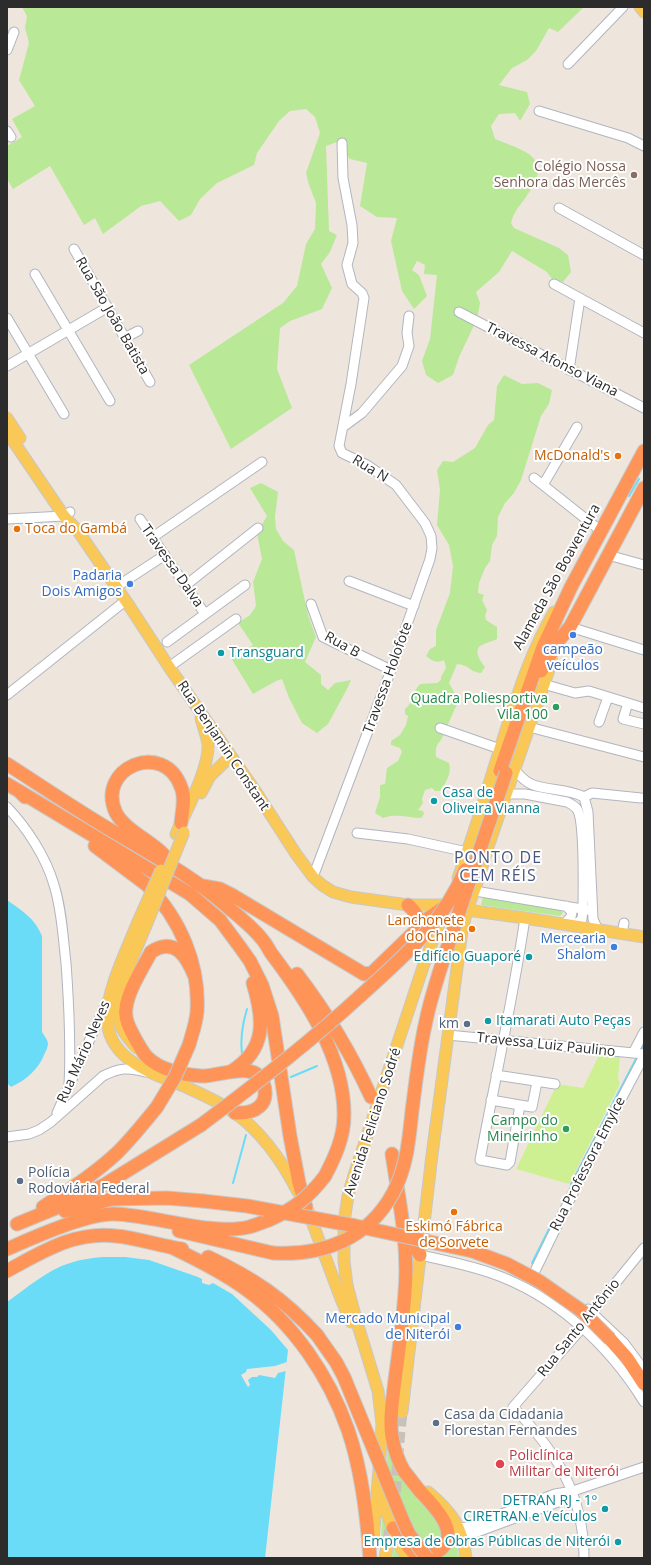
<!DOCTYPE html>
<html>
<head>
<meta charset="utf-8">
<style>
	body { margin:0 }
	#map { position:relative; width:651px; height:1565px; overflow:hidden; background:#eee6dd; font-family:"Open Sans",sans-serif }
	canvas { display:block }
	.frame { position:absolute; inset:0; border:8px solid #2c2c2c; pointer-events:none }
</style>
</head>
<body>
<div id="map">
<canvas width="651" height="1565"></canvas>
<div class="frame"></div>
</div>
<script>
const ctx = document.querySelector('canvas').getContext('2d');
ctx.lineJoin = 'round';
function paint(path, color) { ctx.fillStyle = color; ctx.fill(path, 'evenodd'); }
function strokePath(path, color, width, dash) { ctx.strokeStyle = color; ctx.lineWidth = width; ctx.lineCap = dash ? 'butt' : 'round'; ctx.setLineDash(dash || []); ctx.stroke(path); }
function drawText(font, color, halo, rows, align = 'center') {
  ctx.font = font + ' "Open Sans",sans-serif'; ctx.lineWidth = 4; ctx.setLineDash([]); ctx.textBaseline = 'middle'; ctx.strokeStyle = halo; ctx.fillStyle = color; for (const [text, x, y, turn = 0] of rows) {
    ctx.save(); ctx.translate(x, y); ctx.rotate((+turn || 0) * Math.PI / 180); ctx.textAlign = isNaN(turn) ? turn : align; if (halo) ctx.strokeText(text, 0, 0); ctx.fillText(text, 0, 0); ctx.restore();
  }
}
paint(new Path2D(`
	M22,7h562l-26,25 -9,-4 -13,23 -9,9 -15,8 -13,17 28,7 3,12 -10,17 -5,-8 -16,1 -8,12 4,13c32,13 60,18 31,58 -7,10 -12,14 -15,26l3,5 45,20 9,7 3,17 -8,10 -11,-3 -5,-7 -35,-21 -13,21 -23,20 4,11 -3,16 -18,38 -6,18 -15,8 -12,-8 -4,-14 8,-22 7,-64 -13,-1 1,-9 -8,-4 -5,9 7,5 8,21 -13,13 -12,-18 -11,-50 6,-23 -20,-1 -17,-11 7,-43 -17,-4 -13,-17 -11,4 3,85 8,4 -7,17 -9,12 11,24 -10,21 -32,12 -10,7 -3,41 15,39 -61,41 -42,-84 94,-62 14,-17 9,-42 9,-15 1,-26 -7,-18 -3,-12 14,-40 -5,-16 -9,-8 -16,2 -11,10 -22,32 -3,12 -37,18 -17,16 -9,16 -12,6 -19,-20 -19,5 -38,28 -8,-16 -11,7 -34,-59 -37,23 -6,-10v-33l15,-9 -10,-18 23,-13 -16,-26 10,-37 -4,-15 2,-12z
	M504,375l18,9 16,-1 14,7 -3,14 -8,12 -20,64 -7,13 -9,10 -7,14 -1,19 -5,9 -2,16 -5,7 -6,15 -1,10 6,2 -2,5 5,10 -2,6 1,4 11,7v12c-5,3 -10,3 -15,6 -10,4 -1,17 3,22l-4,6c-10,0 -13,-9 -24,-9l-8,19 10,18c-6,11 -10,21 -15,33 -4,11 -9,7 -8,23l13,6c3,10 -3,20 -9,28h-5l-3,-3 -7,2 -3,9 1,4 -5,7 5,1 1,3 -3,4c-12,0 -26,-5 -38,0l-8,-5 5,-16v-12l5,-1 2,-16 11,-7 4,-9 -2,-4 -9,-3v-4l9,-6 6,-10 2,-9 -3,-2v-5c9,-7 7,-17 15,-25l17,-1 4,-3v-3l5,-9 -2,-8c-7,4 -13,0 -18,-4l4,-7 6,-3v-16l14,-37 3,-27 -4,-21 -12,-20 3,-35 -3,-20 6,-9 10,1 22,-14 13,-23 6,-5 3,-34z
	M261,483l17,9 -3,25 1,12 7,12 11,9 14,65 8,22 -11,25 16,13v9l7,6 7,-7 16,-3 -4,9 -19,35 -11,9 -15,-10 -13,-25 -7,-19 -6,2 -23,13 -22,-36 22,-13 -15,-22 12,-8 6,-9 -3,-24 9,-23 -5,-26 10,-17 -17,-28z
	M483,897l78,13 2,3 -3,3 -79,-11z
	M388,1441l54,82v19l-13,9 -16,-6 -27,-77z
	M382,1518l12,23 7,17h-9l1,-16 -12,-2z
	M453,1529l4,15 2,14h-21c12,-6 13,-17 15,-29z`), '#b9e897');
paint(new Path2D(`
	M599,1055l21,2 -2,21 2,6 -51,100 -53,-15 41,-85 26,4z`), '#cff092');
paint(new Path2D(`
	M7,900c15,11 28,18 35,36v96c2,3 5,7 6,11 0,4 -2,8 -4,12 -6,15 -18,25 -33,32l-4,-4z
	M103,1257h22l24,3 49,17 4,2v4l7,2 4,-2 19,11 39,36 17,20 -23,208h-258v-256c20,-14 40,-32 63,-39 11,-4 22,-5 33,-6z`), '#6adcf7');
paint(new Path2D(`
	M287,1362l-1,9 -8,2 -3,5 -16,-3 -2,2h-5l-4,3 2,5 -2,2 -7,-12 5,-3 1,-3 28,-3z`), '#eee6dd');
strokePath(new Path2D(`
	M629,496l10,-17
	M640,1051l4,-8
	M242,1055c-2,-17 0,-30 5,-46
	M291,1077l26,-11
	M233,1183l13,-48
	M571,1184l66,-127
	M532,1263l18,-36`), '#6adcf7', 2);
strokePath(new Path2D(`
	M388,1541l7,-43 4,-57 3,-29`), '#c7c1ba', 11, [11, 5.5]);
const minor = new Path2D(`
	M7,50l7,-18
	M568,64l55,-57
	M539,111l89,27 16,8
	M7,131l4,6
	M559,208l85,47
	M74,249l76,133
	M35,274l75,127
	M554,284l90,49
	M459,312l185,96
	M7,318l57,96
	M124,338l14,-7
	M7,366l101,-59
	M569,370l11,-72
	M343,427l19,-14 40,-47 7,-20 -2,-13 2,-17
	M577,427l-34,58 58,46
	M534,478l9,7
	M7,519l57,-3 6,-4
	M140,519l65,95
	M153,537l109,-75
	M608,555l36,10
	M349,581l65,25
	M186,585l72,-57
	M116,587l49,-32
	M311,604l12,33 68,33
	M570,627l74,23
	M167,642l78,-57
	M169,667l67,-48
	M543,684l32,9 14,-2 55,17
	M7,695l118,-94
	M628,703l-5,16 21,5
	M599,722l9,-25
	M529,727l115,30
	M440,728l60,21
	M514,769c5,6 10,12 17,15 16,7 36,4 53,13l4,15 5,107 5,11
	M506,794h19l42,8c4,2 7,3 10,7 8,12 6,82 6,100l-1,10 -8,7
	M584,797l8,-4 49,5
	M7,807c20,21 39,50 47,78 8,25 9,53 12,78 3,41 5,82 3,122
	M357,833l51,6 59,13
	M313,877l78,-207 39,-111 2,-11 -1,-12 -6,-13 -29,-38 -29,-20 -25,-12 -3,-7 12,-62 13,-86 -2,-5 -10,-9 -5,-19 6,-22 -1,-18 -9,-47 -1,-35
	M475,891l113,19
	M564,924l7,-7 1,-5 -6,-6
	M622,934l2,-11
	M448,1035l196,19
	M633,1053l11,-21
	M496,1075l59,9
	M491,1100l29,5 -10,57 -3,3 -27,-5c15,-80 33,-161 45,-242
	M520,1105l12,2 5,-25
	M57,1113l50,-112
	M7,1137l22,-3 10,-4 12,-8 52,-46c16,-8 24,-9 42,-4
	M420,1255c24,5 48,10 71,18 64,22 118,72 153,129
	M534,1273l54,-111 56,-106
	M588,1309l36,34 20,27
	M459,1528l8,-1 88,-33 18,-3 71,-24
	M463,1539l6,-4 89,-33 12,-9
	M584,1558c0,-63 -28,-107 -71,-151l69,-79 10,-16 52,-64`);
const major = new Path2D(`
	M640,7l4,5
	M7,418l13,20
	M7,432l57,84 14,15 52,76 39,60 87,125 40,62 17,23 9,8 11,7 18,5 57,8h38l21,5 58,8 119,19
	M201,793l9,-17 21,-20
	M176,834c10,-23 33,-65 32,-89 -1,-9 -5,-18 -7,-27
	M458,878c18,-49 32,-99 48,-148 14,-43 25,-78 48,-118
	M137,924c-10,25 -30,66 -30,92 -1,44 47,58 79,71 17,8 34,15 49,26 28,20 47,48 63,79
	M137,1048c-27,-27 -24,-44 -10,-77 6,-14 12,-29 18,-43
	M308,1211l33,88 10,23
	M402,1412l30,-257 30,-224 5,-21 9,-24 12,-39 64,-186
	M428,1492c23,19 35,35 38,66
	M379,1494l20,50 8,14
	M373,1541l8,-97 1,-20 -4,-33 -22,-72 -9,-34 -3,-24v-39l4,-26 6,-21 69,-208 19,-51
	M385,1558l3,-17`);
const highway = new Path2D(`
	M541,671l17,-30 12,-14 74,-139
	M7,764c36,23 71,47 107,68 40,24 82,46 116,77 11,9 22,18 31,29 4,4 7,10 10,15 34,45 74,104 73,163 0,21 -9,41 -19,60
	M500,771l43,-124 28,-60 73,-136
	M7,784l12,7 6,6
	M19,791l171,103 30,26 20,27 10,14 12,24 10,31 18,120 9,47 7,24
	M95,846l52,39c33,34 53,79 50,127 -1,12 -5,22 -8,33
	M164,855c-13,-14 -39,-25 -48,-42 -21,-45 48,-74 65,-26 5,11 1,25 0,36
	M203,886l17,3 12,6 132,79 8,-1 58,-56 14,-10
	M408,905c8,7 11,12 10,23
	M297,974c29,38 54,79 74,123
	M195,977c-8,-20 -20,-41 -44,-25 -8,16 -23,38 -25,56 -2,12 5,23 11,34 3,5 6,11 10,15 13,13 36,18 54,19 17,1 53,-16 62,6 8,23 -8,32 -28,31
	M232,1071c35,-22 32,-52 21,-88
	M392,1154c7,47 17,91 13,138 -2,29 -6,59 -10,88 -2,18 -6,38 -3,57 2,11 6,24 12,34 5,6 10,13 15,19 13,14 46,45 18,62 -6,4 -14,7 -20,3 -10,-6 -14,-19 -24,-27
	M43,1207c26,-17 53,-34 75,-55 14,-14 26,-29 39,-45
	M65,1211l47,-12 55,-1 36,3
	M17,1224l56,-23 31,-16 97,-60
	M412,1228l5,22 3,5
	M179,1231l94,22
	M173,1248c25,12 51,25 74,42 47,34 82,86 101,140 14,41 19,85 22,128
	M7,1249c26,-11 80,-36 107,-35 40,1 97,22 135,13 7,-2 14,-5 20,-7
	M208,1257c45,21 75,41 109,78
	M7,1271c35,-19 67,-40 109,-35 22,2 44,10 66,13
	M610,1339l17,19 17,26`);
strokePath(minor, '#b1b5c0', 11);
strokePath(major, '#c8c8c8', 13);
strokePath(highway, '#c8c8c8', 15);
strokePath(minor, '#fff', 9);
strokePath(major, '#fac857', 11);
strokePath(highway, '#ff9458', 13);
const majorBridge = new Path2D(`
	M137,924l24,-54
	M145,928l39,-96`);
const highwayBridge = new Path2D(`
	M157,1107l18,-30 14,-32
	M201,1125c55,-41 108,-82 158,-128 41,-37 85,-74 106,-127
	M203,1201l44,5 109,20 116,25 35,13 32,17 43,30 28,28
	M269,1220c25,-11 40,-23 56,-44
	M273,1253c50,3 95,-14 120,-60 14,-26 16,-54 19,-82 4,-30 7,-60 14,-90 6,-30 17,-60 27,-90 17,-53 35,-105 53,-158
	M317,1335l19,27 8,15 59,144 6,13 18,24`);
strokePath(majorBridge, '#c8c8c8', 13, []);
strokePath(highwayBridge, '#c8c8c8', 15, []);
strokePath(majorBridge, '#fac857', 11);
strokePath(highwayBridge, '#ff9458', 13);
for (const [x, y, r, color] of [
	[634,175,4,"#8d6e63"],
	[618,456,4,"#e8710a"],
	[17,529,4,"#e8710a"],
	[130,584,4,"#3f7fe0"],
	[573,635,4,"#3f7fe0"],
	[221,653,4,"#0f9aa8"],
	[556,707,4,"#2e9e5b"],
	[434,801,4,"#0f9aa8"],
	[472,929,4,"#e8710a"],
	[614,947,4,"#3f7fe0"],
	[529,957,4,"#0f9aa8"],
	[488,1021,4,"#0f9aa8"],
	[467,1024,4,"#5c6f8a"],
	[566,1129,4,"#2e9e5b"],
	[20,1181,4,"#5c6f8a"],
	[454,1212,4,"#e8710a"],
	[458,1327,4,"#3f7fe0"],
	[436,1423,4,"#5c6f8a"],
	[500,1464,5,"#e0444e"],
	[605,1509,4,"#0f9aa8"],
	[618,1542,4,"#0f9aa8"]
]) { const dot = new Path2D(); dot.arc(x, y, r, 0, 2 * Math.PI); ctx.fillStyle = color; ctx.fill(dot); strokePath(dot, '#fff', 1.5); }
drawText('14px', '#785e54', '#fff', [
	["Colégio Nossa",626,167],
	["Senhora das Mercês",626,183]
], 'right');
drawText('14px', '#2c2c2c', '#fff', [
	["Rua São João Batista",112,316,60],
	["Travessa Afonso Viana",552,360,27],
	["Rua N",370,469,31],
	["Travessa Dalva",172,566,55],
	["Alameda São Boaventura",557,577,-61],
	["Rua B",342,645,29],
	["Travessa Holofote",388,678,-70],
	["Rua Benjamin Constant",223,746,56],
	["Travessa Luiz Paulino",546,1045,6],
	["Rua Mário Neves",84,1052,-66],
	["Avenida Feliciano Sodré",373,1122,-72],
	["Rua Professora Emylce",588,1164,-63],
	["Rua Santo Antônio",579,1328,-51]
]);
drawText('14px', '#c56008', '#fff', [
	["McDonald's",610,456],
	["Toca do Gambá",25,529,"left"],
	["Lanchonete",464,921],
	["do China",464,937],
	["Eskimó Fábrica",454,1227,"center"],
	["de Sorvete",454,1243,"center"]
], 'right');
drawText('14px', '#366cbe', '#fff', [
	["Padaria",122,576],
	["Dois Amigos",122,592],
	["campeão",573,650,"center"],
	["veículos",573,666,"center"],
	["Mercearia",606,939],
	["Shalom",606,955],
	["Mercado Municipal",450,1319],
	["de Niterói",450,1335]
], 'right');
drawText('14px', '#0d838f', '#fff', [
	["Transguard",229,653],
	["Casa de",442,793],
	["Oliveira Vianna",442,809],
	["Edifício Guaporé",521,957,"right"],
	["Itamarati Auto Peças",496,1021],
	["DETRAN RJ - 1º",597,1501,"right"],
	["CIRETRAN e Veículos",597,1517,"right"],
	["Empresa de Obras Públicas de Niterói",610,1542,"right"]
], 'left');
drawText('14px', '#27864d', '#fff', [
	["Quadra Poliesportiva",548,699],
	["Vila 100",548,715],
	["Campo do",558,1121],
	["Mineirinho",558,1137]
], 'right');
drawText('14px', '#4e5e75', '#fff', [
	["km",459,1024,"right"],
	["Polícia",28,1173],
	["Rodoviária Federal",28,1189],
	["Casa da Cidadania",444,1415],
	["Florestan Fernandes",444,1431]
], 'left');
drawText('14px', '#be3a42', '#fff', [
	["Policlínica",509,1456],
	["Militar de Niterói",509,1472]
], 'left');
ctx.letterSpacing = '1px';
drawText('16px', '#495780', '#fff', [
	["PONTO DE",498,858],
	["CEM RÉIS",498,876]
]);
ctx.letterSpacing = '0px';
</script>
</body>
</html>
